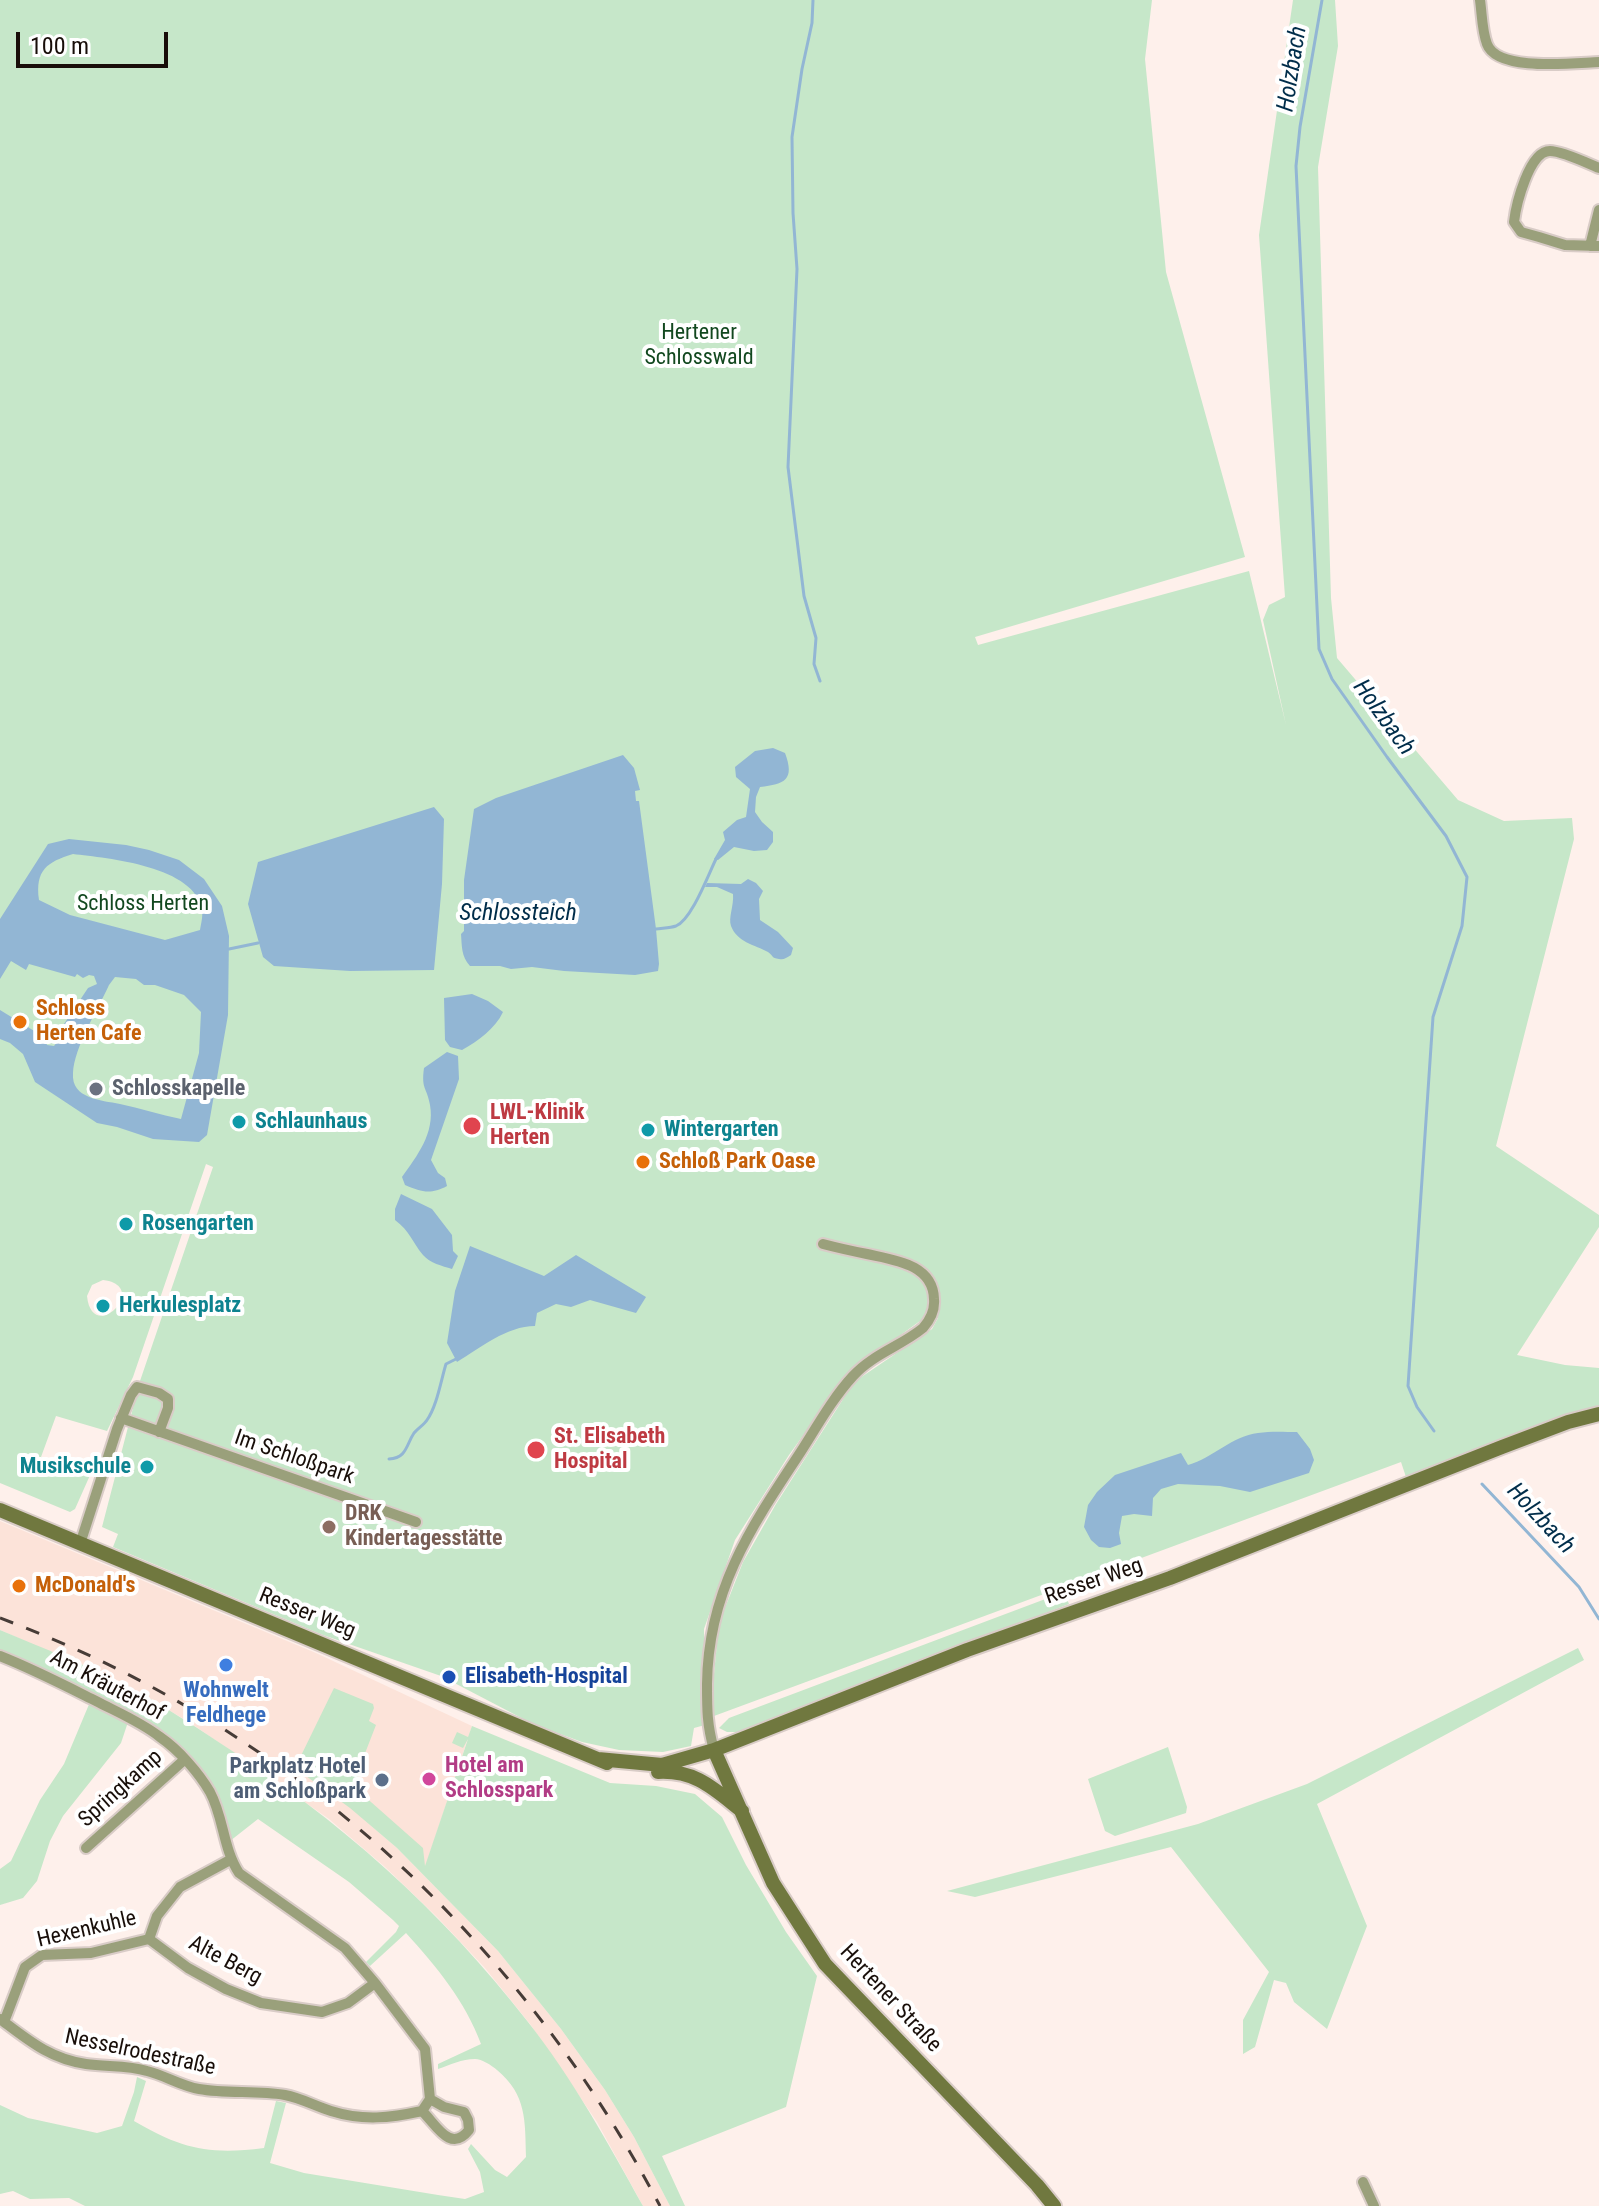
<!DOCTYPE html>
<html>
<head>
<meta charset="utf-8">
<style>
	body { margin:0 }
	#map { position:relative; width:1599px; height:2206px; overflow:hidden; background:#fef0eb; font-family:"Roboto Condensed",sans-serif }
	canvas { display:block }
	.scale { position:absolute; left:16px; top:32px; width:152px; height:36px; box-sizing:border-box; border:4px solid #180e09; border-top:0; padding-left:10px; font-size:24px; line-height:28px; white-space:nowrap; color:#180e09; -webkit-text-stroke:6px #fff; paint-order:stroke }
</style>
</head>
<body>
<div id="map">
<canvas width="1599" height="2206"></canvas>
<div class="scale">100 m</div>
</div>
<script>
const ctx = document.querySelector('canvas').getContext('2d');
ctx.lineJoin = 'round';
function paint(path, color) { ctx.fillStyle = color; ctx.fill(path, 'evenodd'); }
function strokePath(path, color, width, dash) { ctx.strokeStyle = color; ctx.lineWidth = width; ctx.lineCap = dash ? 'butt' : 'round'; ctx.setLineDash(dash || []); ctx.stroke(path); }
function drawText(font, color, halo, rows, align = 'center') {
  ctx.font = font + ' "Roboto Condensed",sans-serif'; ctx.lineWidth = 8; ctx.setLineDash([]); ctx.textBaseline = 'middle'; ctx.strokeStyle = halo; ctx.fillStyle = color; for (const [text, x, y, turn = 0] of rows) {
    ctx.save(); ctx.translate(x, y); ctx.rotate((+turn || 0) * Math.PI / 180); ctx.textAlign = isNaN(turn) ? turn : align; if (halo) ctx.strokeText(text, 0, 0); ctx.fillText(text, 0, 0); ctx.restore();
  }
}
paint(new Path2D(`
	M0,1521l316,132 156,73 -47,142 -63,-50 35,30 101,103 63,78 44,61 29,47 36,69h-27l-46,-84 -67,-98 -45,-56 -48,-51 -52,-50 -56,-48 -140,-97 -62,-36 -127,-56z`), '#fce3d9');
paint(new Path2D(`
	M0,0h1152l-7,59 21,213 79,285 -270,80 3,8 271,-74 37,154 -23,-105 6,-15 16,-8 -26,-362 34,-235h42l3,46 -20,121 13,431 6,60 121,142 46,21 68,-3 2,21 -78,307 103,69v12l-82,128 48,10 34,3v37l-192,75 -6,-18 -687,254 -1,-32 6,-61 24,-61 33,-58 78,-122 78,-53 6,-11 -18,3 -72,52 -59,82 -54,85 -31,89 1,96 -11,3 -3,18 -28,6 -44,-2 -37,-8 -49,-18 -92,-48 -118,-41 -210,-88 5,-13 -16,-7 38,-146 73,-214 -7,-3 -73,213 -26,54 -51,-15 -15,41 50,16 -16,36 -5,3 -70,-29zM103,1280c49,6 -11,66 -16,16l5,-11z
	M1064,1592l5,12 -332,128h-10l-8,-4 10,-10z
	M0,1630c43,18 86,35 127,56 32,17 63,37 93,57 119,76 221,167 308,279 45,57 80,121 115,184h-558l-16,-8 -39,1 -17,-8 -13,3v-89l28,13 69,15 25,-7 12,-34 3,-15 9,4 -12,40c48,28 75,34 130,27l12,-47 10,2 -16,60 34,10 134,22 27,4 19,-7 -4,-20 -12,-23 3,-5 24,26 12,7 19,-20c-1,-36 1,-62 -29,-87 -6,-5 -15,-11 -22,-11 -13,0 -25,6 -37,10v-5l43,-20c-16,-43 -44,-77 -75,-111l-36,33 -4,-4 30,-30 3,-6 -6,-6 -44,-38 -91,-63 -28,22c-6,-25 -12,-47 -26,-68 -34,-49 -148,-99 -204,-122z
	M1578,1648l6,12 -267,144 50,122 -40,103 -33,-27 -8,-19 -12,-3 -19,67 -12,7v-34l26,-48 -98,-125 -196,50 -28,-6 251,-67 109,-40z
	M334,1688l39,16 1,4 -5,13 7,4 -14,36 1,2 -9,24 69,61 2,18 43,-127 -5,9 -11,-5 5,-11 11,5 4,-11 138,57 46,3 39,8 27,23 24,48 40,67 31,44 -31,131 -124,49 23,50h-15l-36,-69 -29,-47 -44,-61 -63,-78 -101,-103 -47,-40 -55,-40z
	M90,1702l38,20 -7,21 -58,73 -13,25 -13,40 -14,17 -23,7v-36l11,-8 29,-61 24,-36z
	M1168,1747l19,60 -1,6 -71,23 -10,-5 -17,-52z`), '#c6e7c9');
paint(new Path2D(`
	M773,748l12,5c10,27 0,31 -25,34l-4,10 -1,15 7,10 11,10v10l-6,8 -13,1 -20,-4 -16,13 -4,-1 11,-19 -2,-8 14,-12 9,-3 4,-28 -14,-12 -1,-10 20,-16z
	M623,755l11,13 6,22 -5,1 1,10h3l17,128 3,35 -1,7 -23,4 -71,-4 -32,-4 -21,2 -11,-3h-30c-9,-10 -8,-20 -9,-32l3,-3v-51l10,-71 22,-11z
	M434,807l10,12 -2,65 -8,86 -84,1 -76,-5 -11,-9 -15,-53 10,-42z
	M69,839l57,6 23,5 30,10 25,19 18,27 7,30 -1,79 -21,120 -8,7 -46,-3 -36,-12 -20,-4 -62,-41 -12,-28 -13,-11 -10,-4v-29l44,27 3,8 7,1 3,-4 -1,-6 32,-48 9,-4 -3,-8 -5,-1 -6,3 -6,-4 -2,3 -46,-13 -3,6 -15,-9 -11,18v-60l48,-75zM73,854c34,4 124,12 129,57 1,5 -1,13 -2,19l-35,10 -95,-25 -31,-15c-4,-30 8,-38 34,-46zM115,977l21,2 8,6h11l29,10 17,17 -2,41 -18,66c-21,-4 -41,-11 -61,-15 -19,-4 -49,-5 -47,-31 1,-25 25,-64 36,-88z
	M748,879l8,4 7,8 -4,8 1,21 18,12 15,16 -2,7c-5,3 -7,5 -12,4 -8,-1 -5,-3 -11,-7 -13,-7 -31,-10 -37,-26 -3,-8 3,-20 2,-32l-16,-7h-12l2,-4 34,1z
	M472,994l16,7 15,11c-8,17 -25,29 -41,38l-12,-3 -5,-7 -1,-42z
	M447,1052l11,4 1,23 -28,81 7,13 7,5 2,8c-17,9 -25,6 -42,-1l-3,-8c15,-21 33,-44 28,-72 -3,-18 -9,-15 -6,-37z
	M401,1194l31,15 20,26 1,16 5,5 -6,13c-10,-3 -22,-6 -29,-14 -11,-13 -13,-24 -28,-35v-11z
	M470,1246l74,30 32,-21 70,42 -10,16 -46,-13 -19,7 -15,-3 -19,9 -2,13c-28,0 -55,22 -78,36l-10,-19 8,-52z
	M1297,1432l13,17 4,11 -5,13 -59,19 -30,-6 -42,-2 -17,5 -8,9 -1,18 -18,-2 -12,2 -3,17 2,11 -11,4 -11,-1 -8,-7 -7,-13 4,-22 9,-13 18,-17 66,-22 7,12c25,-7 44,-29 70,-32 13,-2 27,-1 39,-1z`), '#92b6d4');
strokePath(new Path2D(`
	M813,0l-1,23 -10,46 -10,68 1,76 4,56 -9,198 16,129 12,42 -2,26 6,17
	M1322,0l-22,127 -4,39 23,483 13,30 55,78 59,79 21,41 -5,49 -29,91 -25,369 9,21 17,24
	M656,929c6,-1 14,-1 20,-3 16,-7 32,-51 40,-67
	M229,949l29,-6
	M389,1459c18,-1 17,-14 25,-26 4,-5 10,-8 13,-13 10,-14 14,-40 19,-56l10,-5
	M1482,1484l97,103 20,32`), '#92b6d4', 3);
const street = new Path2D(`
	M1480,0c2,14 2,31 7,44 10,28 86,19 112,18
	M1599,168c-12,-5 -37,-17 -49,-17 -21,0 -34,54 -36,71l7,10 18,5 26,8 34,1
	M1590,246l9,-36
	M121,1418l295,104
	M80,1544l37,-115 14,-34 6,-8 22,6 9,6v9l-9,24
	M0,1656c33,13 64,29 96,45 21,11 45,21 64,36 19,13 39,36 50,55 14,26 13,57 29,81l106,75 30,35 50,66 5,50
	M714,1750c-7,-25 -7,-40 -7,-66 1,-92 42,-154 91,-228 17,-26 33,-56 55,-80 20,-22 48,-30 70,-48 7,-8 12,-18 11,-29 -1,-35 -40,-39 -67,-45 -15,-3 -29,-6 -44,-10
	M86,1848l98,-88
	M149,1939l39,29 38,21 35,14 61,9 26,-9 27,-20
	M0,2019c28,21 50,40 86,45 20,3 42,1 61,7 17,4 34,15 52,18 28,5 58,1 86,6 16,3 30,11 46,16 32,10 59,7 91,0l8,-12 14,8 20,5 4,8 1,10c-19,24 -33,-6 -47,-19
	M4,2022l21,-55 17,-12 49,-2 58,-14 8,-23 23,-29 50,-27
	M1363,2182l11,24`);
const secondary = new Path2D(`
	M0,1510l607,253
	M714,1750l59,133 52,81 212,221 17,21
	M598,1759l64,6 52,-15 253,-100 203,-72 332,-131 66,-25 31,-8
	M658,1772c38,-2 56,17 84,39`);
strokePath(street, '#d9ccc7', 14);
strokePath(secondary, '#d9ccc7', 18);
strokePath(street, '#9aa07b', 10);
strokePath(secondary, '#70783f', 14);
strokePath(new Path2D(`
	M0,1618c287,107 518,318 660,588`), '#473c37', 3, [14, 14]);
for (const [x, y, r, color] of [
	[20,1022,8,"#e8710a"],
	[96,1089,8,"#6b7280"],
	[239,1122,8,"#0f9aa8"],
	[472,1126,10,"#e0444e"],
	[648,1130,8,"#0f9aa8"],
	[643,1162,8,"#e8710a"],
	[126,1224,8,"#0f9aa8"],
	[103,1306,8,"#0f9aa8"],
	[536,1450,10,"#e0444e"],
	[147,1467,8,"#0f9aa8"],
	[329,1527,8,"#8d6e63"],
	[19,1586,8,"#e8710a"],
	[226,1665,8,"#3f7fe0"],
	[449,1677,8,"#1a4fb4"],
	[429,1779,8,"#d1479c"],
	[382,1780,8,"#5c6f8a"]
]) { const dot = new Path2D(); dot.arc(x, y, r, 0, 2 * Math.PI); ctx.fillStyle = color; ctx.fill(dot); strokePath(dot, '#fff', 3); }
drawText('22px', '#12481f', '#fff', [
	["Hertener",699,333],
	["Schlosswald",699,358],
	["Schloss Herten",143,904]
]);
drawText('bold 22px', '#c56008', '#fff', [
	["Schloss",36,1009],
	["Herten Cafe",36,1034],
	["Schloß Park Oase",659,1162],
	["McDonald's",35,1586]
], 'left');
drawText('bold 22px', '#5b616d', '#fff', [
	["Schlosskapelle",112,1089]
], 'left');
drawText('bold 22px', '#be3a42', '#fff', [
	["LWL-Klinik",490,1113],
	["Herten",490,1138],
	["St. Elisabeth",554,1437],
	["Hospital",554,1462]
], 'left');
drawText('bold 22px', '#0d838f', '#fff', [
	["Schlaunhaus",255,1122],
	["Wintergarten",664,1130],
	["Rosengarten",142,1224],
	["Herkulesplatz",119,1306],
	["Musikschule",131,1467,"right"]
], 'left');
drawText('22px', '#180e09', '#fff', [
	["Im Schloßpark",294,1458,19],
	["Resser Weg",1094,1582,-19],
	["Resser Weg",307,1614,22],
	["Am Kräuterhof",107,1686,28],
	["Springkamp",121,1789,-42],
	["Hexenkuhle",87,1930,-13],
	["Alte Berg",225,1961,28],
	["Hertener Straße",890,1999,47],
	["Nesselrodestraße",140,2053,12]
]);
drawText('bold 22px', '#785e54', '#fff', [
	["DRK",345,1514],
	["Kindertagesstätte",345,1539]
], 'left');
drawText('bold 22px', '#164399', '#fff', [
	["Elisabeth-Hospital",465,1677]
], 'left');
drawText('bold 22px', '#366cbe', '#fff', [
	["Wohnwelt",226,1691],
	["Feldhege",226,1716]
]);
drawText('bold 22px', '#b23c85', '#fff', [
	["Hotel am",445,1766],
	["Schlosspark",445,1791]
], 'left');
drawText('bold 22px', '#4e5e75', '#fff', [
	["Parkplatz Hotel",366,1767],
	["am Schloßpark",366,1792]
], 'right');
drawText('italic 24px', '#002d4a', '#fff', [
	["Holzbach",1293,69,-81],
	["Holzbach",1383,718,54],
	["Schlossteich",518,914],
	["Holzbach",1540,1519,47]
]);
</script>
</body>
</html>
